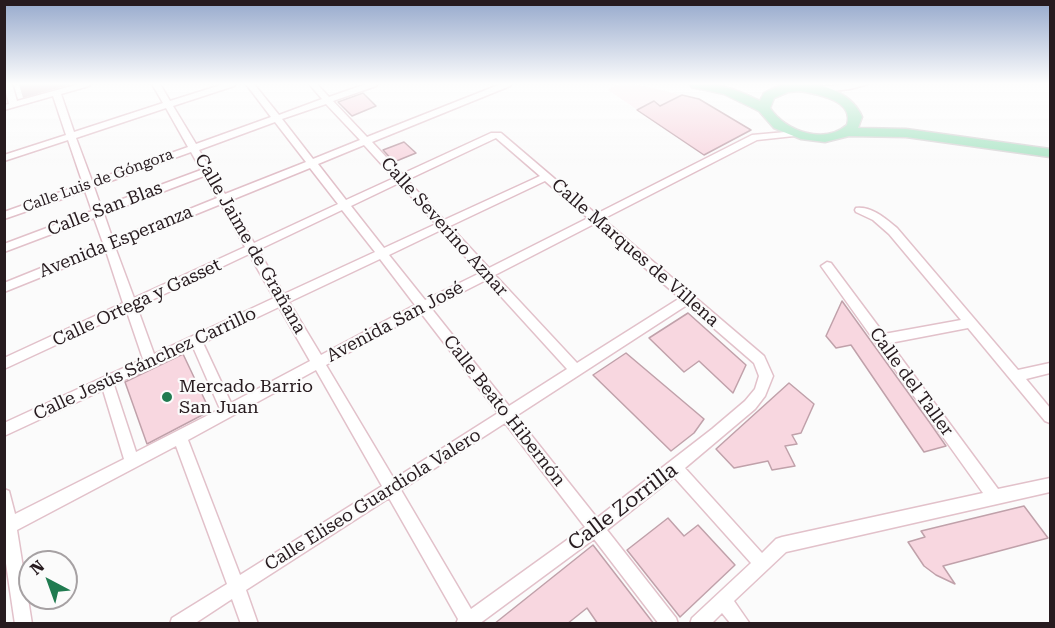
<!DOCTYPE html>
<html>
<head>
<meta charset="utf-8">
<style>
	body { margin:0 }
	#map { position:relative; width:1055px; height:628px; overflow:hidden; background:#fbfbfb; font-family:"Roboto Serif",serif }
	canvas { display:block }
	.frame { position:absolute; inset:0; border:6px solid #271b1f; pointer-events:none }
	.north { position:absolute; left:18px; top:550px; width:60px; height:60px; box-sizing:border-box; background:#fbfbfb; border:2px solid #a6a1a3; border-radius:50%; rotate:319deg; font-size:16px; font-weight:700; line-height:24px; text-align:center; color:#271b1f }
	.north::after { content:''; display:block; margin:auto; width:21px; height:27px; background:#207b50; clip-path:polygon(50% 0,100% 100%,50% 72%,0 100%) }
</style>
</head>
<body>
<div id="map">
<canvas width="1055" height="628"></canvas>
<div class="frame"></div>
<div class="north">N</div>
</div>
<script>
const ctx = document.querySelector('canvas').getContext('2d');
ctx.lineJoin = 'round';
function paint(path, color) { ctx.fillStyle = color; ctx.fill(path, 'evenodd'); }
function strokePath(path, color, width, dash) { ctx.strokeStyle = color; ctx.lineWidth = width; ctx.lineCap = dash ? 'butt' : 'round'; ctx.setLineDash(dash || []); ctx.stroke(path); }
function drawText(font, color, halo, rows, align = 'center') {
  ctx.font = font + ' "Roboto Serif",serif'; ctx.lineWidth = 4.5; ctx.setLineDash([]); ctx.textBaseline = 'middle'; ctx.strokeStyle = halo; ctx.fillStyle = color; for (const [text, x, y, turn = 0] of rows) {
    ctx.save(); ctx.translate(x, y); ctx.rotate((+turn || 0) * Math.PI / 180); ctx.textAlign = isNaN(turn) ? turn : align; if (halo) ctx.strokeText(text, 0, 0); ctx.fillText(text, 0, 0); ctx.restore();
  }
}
paint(new Path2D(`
	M618,84h16l65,15 52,32 -47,24 -96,-65z`), '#feecf1');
paint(new Path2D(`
	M19,84h53l-49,14z`), '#d9bfc6');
const building = new Path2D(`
	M363,93l13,13 -24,10 -14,-14z
	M682,95l17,4 52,31 -47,25 -67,-45 17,-9 6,5z
	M404,142l12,11 -22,9 -11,-12z
	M842,301l88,122 16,23 -22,6 -73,-107 -15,3 -10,-12z
	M688,313l58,52 -13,28 -34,-32 -15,11 -35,-34z
	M626,353l78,66 -10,14 -23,18 -78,-76z
	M183,354l27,57 -63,33 -22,-62z
	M789,383l25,21 -13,29 -9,2 5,9 -12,2 10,20 -23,4 -4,-9 -34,7 -18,-19z
	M1024,506l24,32 -105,28 12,18 -19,-9 -12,-9 -16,-24 17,-5 -4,-6z
	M668,518l16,18 14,-11 37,40 -55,52 -53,-67z
	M593,545l61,79h-56l-11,-16 -20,16h-73z`);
paint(building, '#f8d7e0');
strokePath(building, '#c0a1aa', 1.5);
const street = new Path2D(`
	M4,84h8l5,17 62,-17h11l-1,2 -28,8 13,38 89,-29 -11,-19h8l10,17 54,-17h11l-1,2 -61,20 23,38 75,-27 -25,-33h8l25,31 43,-16 -13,-15h8l12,13 37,-13h11l-1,2 -43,15 34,36 134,-53h10l-1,2 -138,56 30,32 89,-41h10l95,81 156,-79 45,-4 2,2 -5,3 -37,4 -154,79 161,137 9,20 -8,20 -10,13 -70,59 77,85 14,-14 6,-2 201,-44 -162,-227 6,-4 4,1 53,71 77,-14 -72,-86 -16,-14 -17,-8 -1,-2 1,-2c16,-2 30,11 41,20l121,142 32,-7v10l-24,6 24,29v15l-5,-2 -77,-93 -78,15 108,146 52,-11v14l-264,60 -52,49 16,23h-19l-9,-11 -11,11h-21l2,-6 59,-55 -77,-86 -67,53 69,88 2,6h-19l-65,-85 -115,85h-23l2,-5 -69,-121 -143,92 12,34h-17l-9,-25 -38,25h-24l2,-6 55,-34 -51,-138 -159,84 15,94h-17l-11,-74v-61l5,2 6,23 109,-55 -21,-69 -99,46v-13l139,-64 -16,-47 -123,57v-11l119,-55 -17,-52 -102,41v-9l99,-40 -9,-25 -90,34v-8l88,-33 -7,-20 -81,28v-7l79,-28 -15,-44 -64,21v-6l62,-20 -13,-39 -49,14v-5l5,-1zM326,104l34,36 -47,19 -31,-40zM166,108l22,39 -96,34 -16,-43zM275,122l31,40 -81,32 -26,-44zM496,138l44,38 -96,44 -37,-40zM364,145l30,33 -48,22 -28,-36zM191,152l10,18 -100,37 -7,-20zM310,168l28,36 -84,39 -25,-42zM204,176l13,22 -104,42 -9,-26zM545,181l43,37 -99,50 -39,-42zM399,183l37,41 -52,24 -33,-42zM221,204l24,43 -111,51 -19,-51zM342,210l33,42 -91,42 -26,-44zM594,224l86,74 -103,65 -82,-88zM441,230l39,43 -55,27 -36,-45zM249,254l25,44 -120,56 -17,-47zM380,259l35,46 -94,50 -32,-53zM486,280l81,89 -58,37 -78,-98zM687,305l67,58 5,13 -4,13 -10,12 -33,28 -115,89 -81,-102zM279,307l31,54 -79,42 -28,-60zM421,313l77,100 -104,66 -68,-114zM193,347l27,62 -84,43 -22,-67zM316,370l66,116 -142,89 -52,-135zM505,423l80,104 -114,82 -70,-119z
	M855,84h13l-18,5 -35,4 -4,-3 4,-3z`);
const primary = new Path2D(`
	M690,84c26,-3 47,6 70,17l4,-8c6,-3 14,-7 21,-9 27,-5 66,6 77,33l-4,11 48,1 144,20v8l-144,-20 -57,-1 -24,6 -24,-3 -27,-11 -15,-17 -35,-17 -32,-7zM800,91c17,3 55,9 47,34 -23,20 -62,6 -77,-17l4,-10 14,-6z`);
strokePath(street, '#e2c1ca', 3);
strokePath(primary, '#d8d6d7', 3);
paint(street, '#fff');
paint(primary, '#a9e4c4');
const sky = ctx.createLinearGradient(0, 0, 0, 171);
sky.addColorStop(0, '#96a9cc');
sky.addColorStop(0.49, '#fdfdfd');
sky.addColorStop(1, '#fdfdfd00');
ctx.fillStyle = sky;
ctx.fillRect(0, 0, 1055, 171);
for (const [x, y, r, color] of [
	[167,397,6,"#207b50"]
]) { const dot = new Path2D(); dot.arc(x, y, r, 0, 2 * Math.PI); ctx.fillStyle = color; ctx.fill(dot); strokePath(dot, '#fbfbfb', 2); }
drawText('15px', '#271b1f', '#fbfbfb', [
	["Calle Luis de Góngora",98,181,-20]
]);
drawText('18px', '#271b1f', '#fbfbfb', [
	["Calle San Blas",105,209,-21],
	["Calle Severino Aznar",444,227,48],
	["Avenida Esperanza",116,242,-22],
	["Calle Jaime de Grañana",250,244,60],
	["Calle Marques de Villena",635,253,41],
	["Calle Ortega y Gasset",137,303,-25],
	["Avenida San José",395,322,-28],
	["Calle Jesús Sánchez Carrillo",145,364,-25],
	["Calle del Taller",911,382,54],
	["Calle Beato Hibernón",504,411,52],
	["Calle Eliseo Guardiola Valero",373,500,-32]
]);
drawText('18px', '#271b1f', '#fbfbfb', [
	["Mercado Barrio",179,387],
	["San Juan",179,408]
], 'left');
drawText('21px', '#271b1f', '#fbfbfb', [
	["Calle Zorrilla",623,507,-37]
]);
</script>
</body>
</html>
